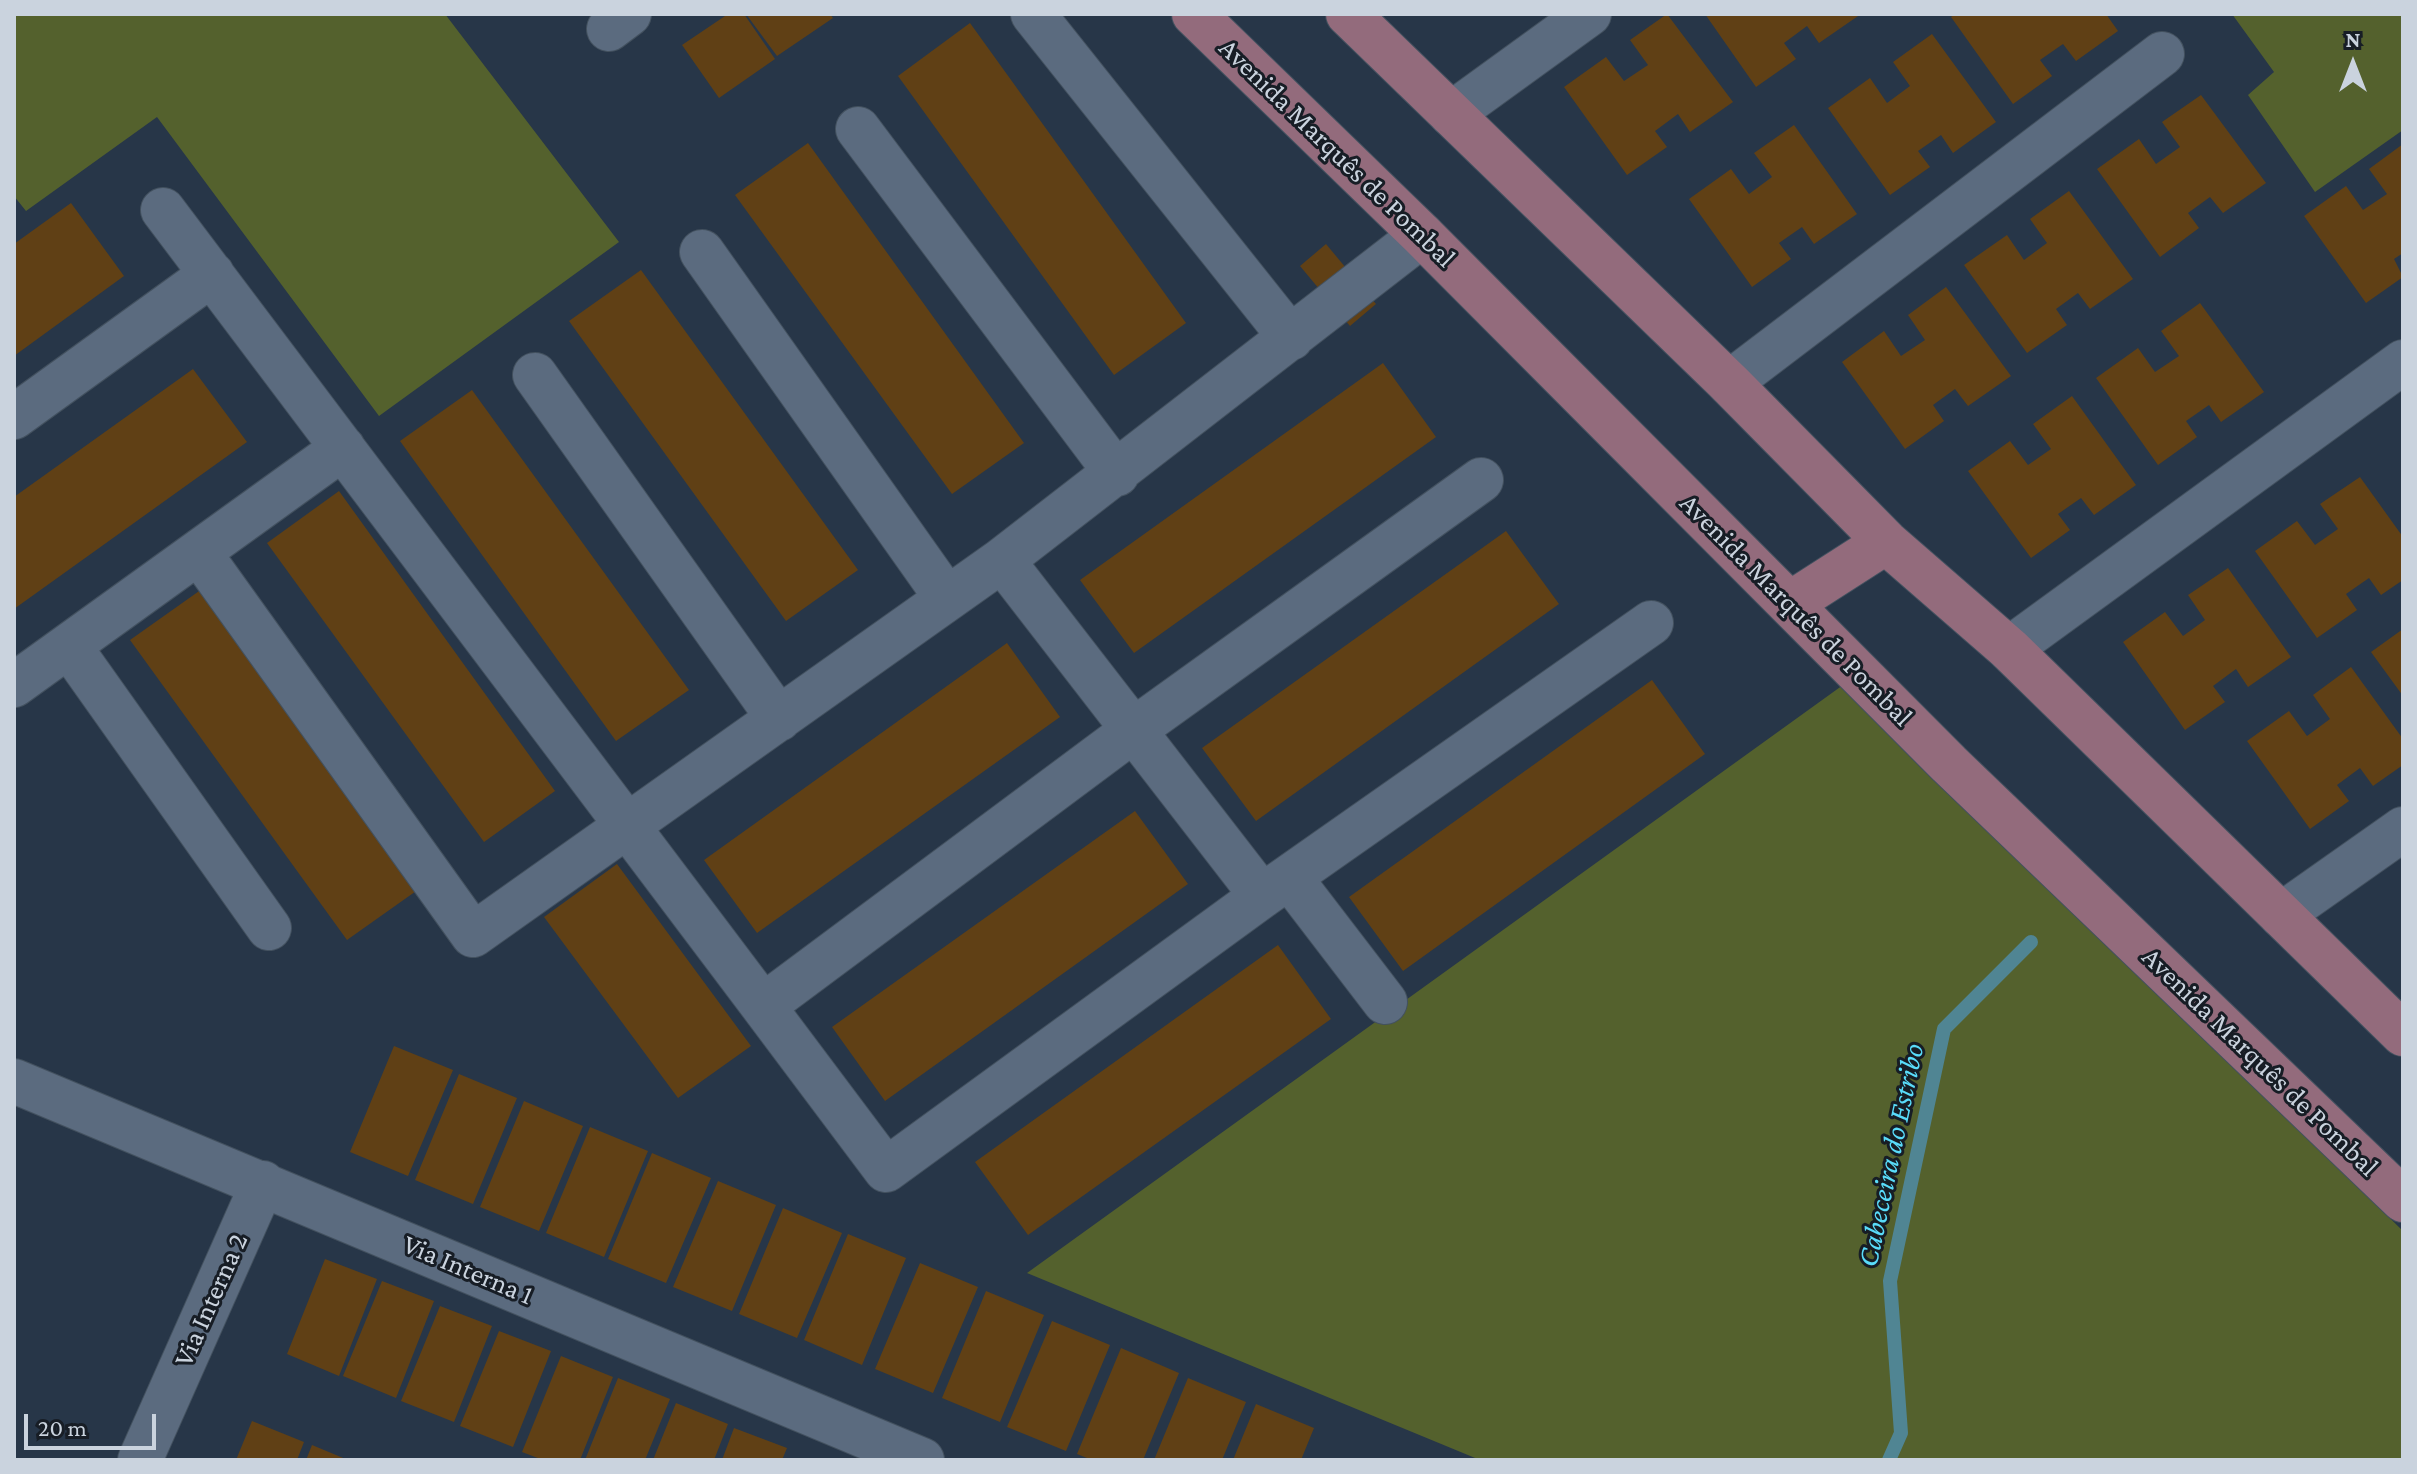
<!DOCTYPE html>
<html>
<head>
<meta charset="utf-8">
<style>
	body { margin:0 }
	#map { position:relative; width:2417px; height:1474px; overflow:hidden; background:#273648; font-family:"Crimson Pro",serif }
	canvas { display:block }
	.frame { position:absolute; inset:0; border:16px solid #cad3de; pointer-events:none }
	.north { position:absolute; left:2313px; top:24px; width:80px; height:80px; -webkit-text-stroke:6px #171d25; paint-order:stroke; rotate:0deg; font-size:22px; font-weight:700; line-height:32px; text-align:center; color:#cad3de }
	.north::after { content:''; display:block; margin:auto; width:28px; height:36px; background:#cad3de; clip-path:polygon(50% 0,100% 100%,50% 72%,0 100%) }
	.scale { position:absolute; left:24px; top:1414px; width:132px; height:36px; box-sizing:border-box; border:4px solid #cad3de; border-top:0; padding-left:10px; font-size:24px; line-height:28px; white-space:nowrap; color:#cad3de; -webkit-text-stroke:6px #171d25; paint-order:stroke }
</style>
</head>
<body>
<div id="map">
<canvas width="2417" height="1474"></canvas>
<div class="frame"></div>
<div class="north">N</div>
<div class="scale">20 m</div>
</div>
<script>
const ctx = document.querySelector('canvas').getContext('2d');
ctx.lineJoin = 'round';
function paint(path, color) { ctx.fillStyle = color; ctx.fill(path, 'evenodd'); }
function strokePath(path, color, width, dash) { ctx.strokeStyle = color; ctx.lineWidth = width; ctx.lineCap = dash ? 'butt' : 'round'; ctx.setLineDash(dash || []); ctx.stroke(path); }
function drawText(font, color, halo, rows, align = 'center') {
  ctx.font = font + ' "Crimson Pro",serif'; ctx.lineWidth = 6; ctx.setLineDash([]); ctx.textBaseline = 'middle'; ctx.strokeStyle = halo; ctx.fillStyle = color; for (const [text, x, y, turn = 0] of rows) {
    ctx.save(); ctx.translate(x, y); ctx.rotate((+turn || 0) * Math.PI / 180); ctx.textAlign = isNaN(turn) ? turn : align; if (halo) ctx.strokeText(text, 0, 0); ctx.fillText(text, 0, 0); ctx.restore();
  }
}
paint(new Path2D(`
	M14,14h431l174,228 -240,174 -222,-299 -131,94 -12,-15z
	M2232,14h171v116l-88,62 -67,-97 26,-23z
	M1843,685l560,546v229h-923l-453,-187z`), '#54612d');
strokePath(new Path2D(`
	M1889,1460l12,-27 -11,-152 54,-252 87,-87`), '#508593', 14);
paint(new Path2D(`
	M728,14h16l31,45 -56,39 -37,-53z
	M746,14h84l3,4 -56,38z
	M1667,14l66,88 -43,30 -12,-18 -23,17 12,16 -40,28 -63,-88 42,-30 18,24 24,-16 -18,-25z
	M1705,14h156l-42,29 -12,-17 -23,17 12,16 -40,28z
	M1955,14h151l12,17 -42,30 -13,-17 -23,16 12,16 -39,28 -62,-87z
	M970,23l216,300 -72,52 -216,-299z
	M1932,34l64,88 -43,31 -12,-18 -23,16 12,16 -40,28 -62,-87 42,-30 17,25 23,-17 -17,-24z
	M2201,95l65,88 -43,30 -13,-16 -22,16 11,15 -39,29 -63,-88 42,-30 17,25 24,-17 -18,-25z
	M1794,125l63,89 -43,30 -12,-17 -23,16 12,16 -39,28 -63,-88 42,-30 18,25 23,-17 -18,-24z
	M808,143l216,300 -72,51 -217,-299z
	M2403,144v109l-9,6 9,18 -37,26 -62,-87 42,-30 17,24 24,-16 -18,-25z
	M2069,191l64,88 -43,30 -12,-16 -22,16 11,16 -40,28 -63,-88 43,-30 17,25 23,-17 -17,-24z
	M71,203l53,73 -110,80v-112z
	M1326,244l50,60 -26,22 -50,-60z
	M641,270l217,300 -72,51 -217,-300z
	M1946,287l65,89 -43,30 -13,-17 -22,16 11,16 -39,28 -63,-87 42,-31 17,25 24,-16 -17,-25z
	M2200,303l64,89 -43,30 -12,-17 -23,16 11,16 -39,28 -62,-87 42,-30 17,24 24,-16 -18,-25z
	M1383,363l53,74 -302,216 -54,-73z
	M193,369l54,73 -233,167v-112z
	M472,390l217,300 -73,51 -216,-300z
	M2072,396l64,89 -42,30 -13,-17 -23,16 12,16 -39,28 -63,-87 42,-30 18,24 23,-16 -18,-25z
	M2360,477l43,60v43l-22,15 -12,-17 -23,16 11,16 -40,28 -62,-87 42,-30 18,24 23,-16 -18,-25z
	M339,491l216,300 -71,51 -217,-299z
	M1506,531l53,73 -303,217 -54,-73z
	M2228,568l63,89 -43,30 -12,-18 -23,17 12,16 -40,28 -62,-88 42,-30 18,24 22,-16 -17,-25z
	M202,589l217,300 -72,51 -217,-300z
	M2403,629v67l-32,-44z
	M1007,643l53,74 -303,216 -53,-73z
	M2351,667l52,72v26l-30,21 -13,-18 -23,17 12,16 -39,28 -63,-88 42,-30 18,25 23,-17 -17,-24z
	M1652,680l53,74 -302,217 -54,-74z
	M1135,811l53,73 -303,217 -53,-74z
	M617,864l134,182 -73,52 -134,-181z
	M1278,945l53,74 -303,216 -53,-73z
	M394,1046l59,24 -45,106 -58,-24z
	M459,1074l58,24 -44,106 -58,-24z
	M524,1101l59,25 -44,105 -59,-24z
	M590,1127l58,24 -44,106 -58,-24z
	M652,1153l59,25 -45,105 -58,-24z
	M718,1181l58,24 -44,106 -59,-24z
	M783,1208l59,25 -45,105 -58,-24z
	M848,1234l58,24 -44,107 -58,-25z
	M325,1259l52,20 -38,97 -52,-22z
	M920,1263l58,24 -45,106 -58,-24z
	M382,1281l52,20 -38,97 -53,-22z
	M986,1291l58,24 -44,107 -58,-24z
	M440,1306l52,20 -38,96 -53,-21z
	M1052,1321l58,24 -44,106 -59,-24z
	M499,1331l52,20 -38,96 -53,-21z
	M1121,1348l58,25 -36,87h-51l-15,-6z
	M561,1356l52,21 -33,83h-37l-21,-8z
	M618,1378l52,21 -25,61h-60z
	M1188,1378l58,24 -24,58h-68z
	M676,1403l52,21 -14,36h-61z
	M1256,1404l58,24 -13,32h-68z
	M252,1421l52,21 -7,18h-61z
	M734,1428l53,20 -5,12h-60z
	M312,1445l36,15h-42z`), '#604015');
const minor = new Path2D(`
	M1033,14l258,324
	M609,29l20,-15
	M1451,114l138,-100
	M858,129l259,345
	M163,210l600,796 372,-277 346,-249
	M702,252l244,345
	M535,375l244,344
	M1729,383l433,-329
	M14,417l198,-143
	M200,554l273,381 529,-375 420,-325
	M1002,560l260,336
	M69,646l200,282
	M2009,649l394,-287
	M14,685l329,-237
	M1290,878l95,124
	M2281,915l122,-86
	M763,1006l123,164 376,-274 389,-273
	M14,1081l908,379
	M140,1460l123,-277`);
const major = new Path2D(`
	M1194,14l228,221 527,529 454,436
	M1348,14l381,369 157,159 123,107 394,385
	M1791,603l95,-61`);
strokePath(minor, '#43515f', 46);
strokePath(major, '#43515f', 46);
strokePath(minor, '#5b6b7f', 44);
strokePath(major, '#936b7c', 44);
drawText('28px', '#cad3de', '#171d25', [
	["Avenida Marquês de Pombal",1337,153,44],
	["Avenida Marquês de Pombal",1796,610,45],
	["Avenida Marquês de Pombal",2260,1062,44],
	["Via Interna 1",468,1270,23],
	["Via Interna 2",211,1300,-66]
]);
drawText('italic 30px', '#59dcfa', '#171d25', [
	["Cabeceira do Estribo",1891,1155,-78]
]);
</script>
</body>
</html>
